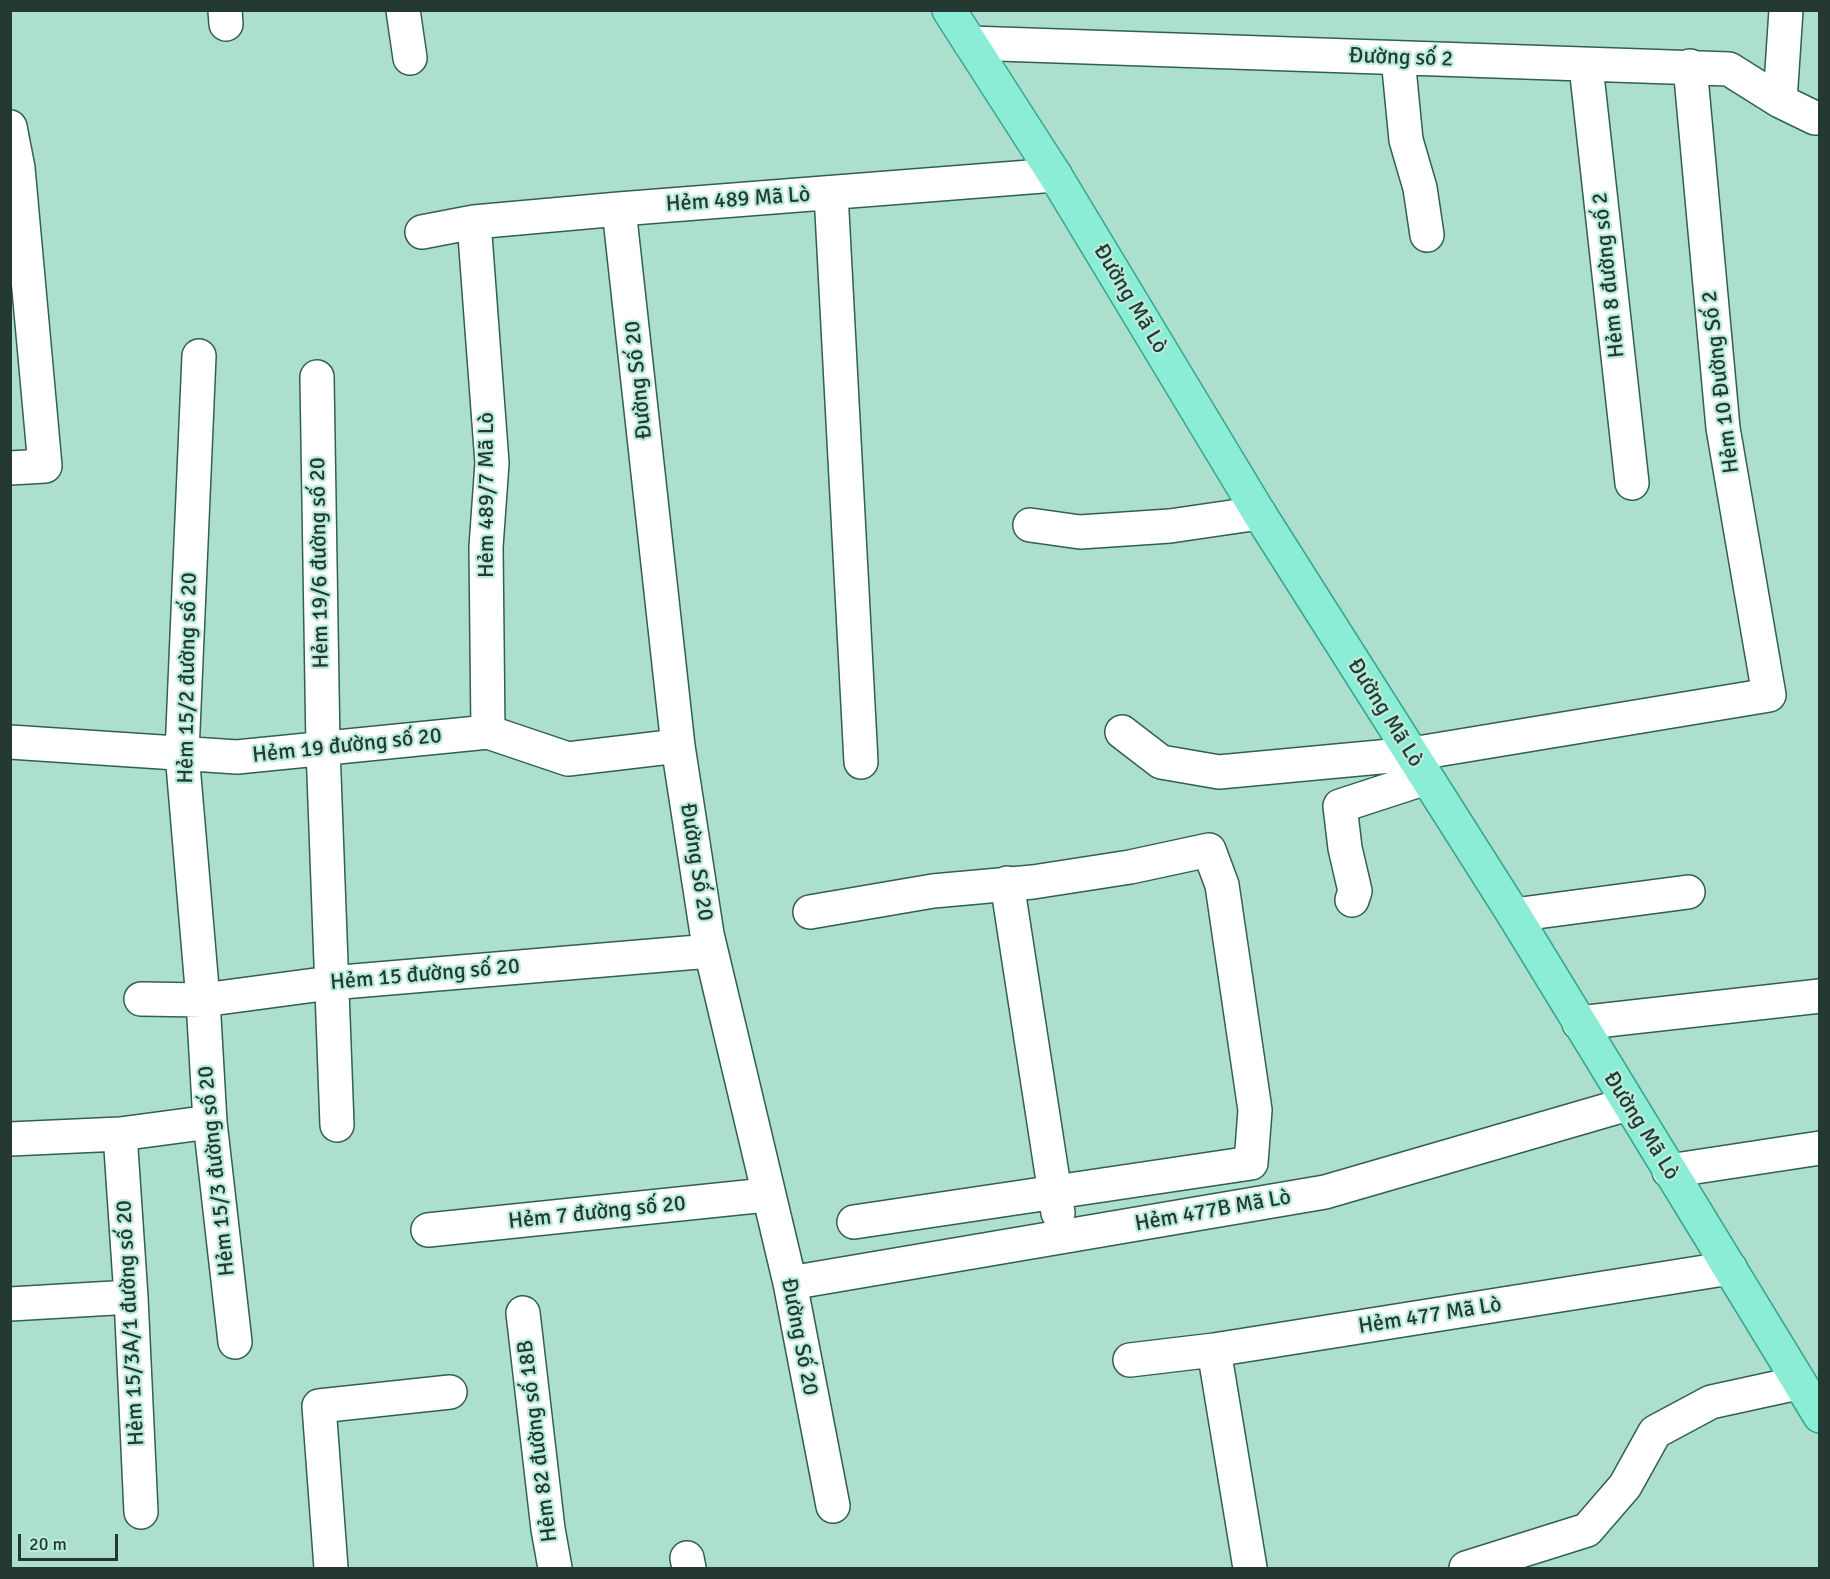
<!DOCTYPE html>
<html>
<head>
<meta charset="utf-8">
<style>
	body { margin:0 }
	#map { position:relative; width:1830px; height:1579px; overflow:hidden; background:#addfcf; font-family:Signika,sans-serif }
	canvas { display:block }
	.frame { position:absolute; inset:0; border:12px solid #253933; pointer-events:none }
	.scale { position:absolute; left:18px; top:1534px; width:100px; height:27px; box-sizing:border-box; border:3px solid #253933; border-top:0; padding-left:8px; font-size:18px; line-height:21px; white-space:nowrap; color:#253933; -webkit-text-stroke:4px #baecdc; paint-order:stroke }
</style>
</head>
<body>
<div id="map">
<canvas width="1830" height="1579"></canvas>
<div class="frame"></div>
<div class="scale">20 m</div>
</div>
<script>
const ctx = document.querySelector('canvas').getContext('2d');
ctx.lineJoin = 'round';
function strokePath(path, color, width, dash) { ctx.strokeStyle = color; ctx.lineWidth = width; ctx.lineCap = dash ? 'butt' : 'round'; ctx.setLineDash(dash || []); ctx.stroke(path); }
function drawText(font, color, halo, rows, align = 'center') {
  ctx.font = font + ' Signika,sans-serif'; ctx.lineWidth = 4.5; ctx.setLineDash([]); ctx.textBaseline = 'middle'; ctx.strokeStyle = halo; ctx.fillStyle = color; for (const [text, x, y, turn = 0] of rows) {
    ctx.save(); ctx.translate(x, y); ctx.rotate((+turn || 0) * Math.PI / 180); ctx.textAlign = isNaN(turn) ? turn : align; if (halo) ctx.strokeText(text, 0, 0); ctx.fillText(text, 0, 0); ctx.restore();
  }
}
const minor = new Path2D(`
	M225,10l1,14
	M403,10l7,48
	M970,43l759,26 51,32 35,17h5
	M1398,58l8,82 14,48 7,47
	M1586,66l46,417
	M1780,101l6,-91
	M10,127l8,41 27,298 -35,2
	M831,193l30,569
	M619,209l59,537 29,188 83,349 43,223
	M474,222l18,241 -6,84 2,185
	M422,232l52,-10 145,-13 436,-34
	M199,356l-17,397 21,247 7,122 25,220
	M317,377l6,371 14,377
	M1030,525l50,7 90,-6 89,-13
	M1122,732l39,30 58,10 193,-18 357,-59 -46,-267 -33,-362
	M10,742l227,15 251,-25 80,27 110,-13
	M1007,883l51,330
	M1352,900l3,-9 -10,-43 -5,-42 86,-28
	M810,912l123,-21 100,-9 97,-15 79,-17 13,35 33,225 -4,53 -397,59
	M1514,915l174,-23
	M141,999l62,1 127,-17 380,-32
	M1579,1023l241,-27
	M120,1134l11,163 10,215
	M10,1139l110,-5 90,-12
	M1669,1171l151,-23
	M428,1230l338,-35
	M790,1283l535,-91 303,-88
	M10,1304l121,-7
	M523,1313l25,216 7,39
	M1214,1350l36,218
	M1130,1360l84,-10 516,-82
	M687,1558l2,10
	M331,1568l-12,-162 131,-14
	M1466,1568l121,-38 38,-44 30,-54 56,-30 87,-19`);
const major = new Path2D(`
	M949,10l106,165 204,338 255,402 306,501`);
strokePath(minor, '#315f52', 36);
strokePath(major, '#37a68c', 36);
strokePath(minor, '#fff', 33);
strokePath(major, '#8cedd7', 33);
drawText('22px', '#253933', '#baecdc', [
	["Đường số 2",1401,58,2],
	["Hẻm 489 Mã Lò",738,200,-4],
	["Hẻm 8 đường số 2",1609,275,-96],
	["Đường Mã Lò",1130,299,59],
	["Đường Số 20",639,380,-96],
	["Hẻm 10 Đường Số 2",1721,382,-97],
	["Hẻm 489/7 Mã Lò",487,495,-90],
	["Hẻm 19/6 đường số 20",320,563,-91],
	["Hẻm 15/2 đường số 20",188,678,-89],
	["Đường Mã Lò",1385,713,58],
	["Hẻm 19 đường số 20",347,746,-6],
	["Đường Số 20",696,862,81],
	["Hẻm 15 đường số 20",425,975,-5],
	["Đường Mã Lò",1641,1126,58],
	["Hẻm 15/3 đường số 20",217,1171,-96],
	["Hẻm 477B Mã Lò",1213,1211,-10],
	["Hẻm 7 đường số 20",597,1213,-6],
	["Hẻm 477 Mã Lò",1430,1316,-9],
	["Hẻm 15/3A/1 đường số 20",131,1323,-93],
	["Đường Số 20",799,1337,79],
	["Hẻm 82 đường số 18B",538,1441,-97]
]);
</script>
</body>
</html>
